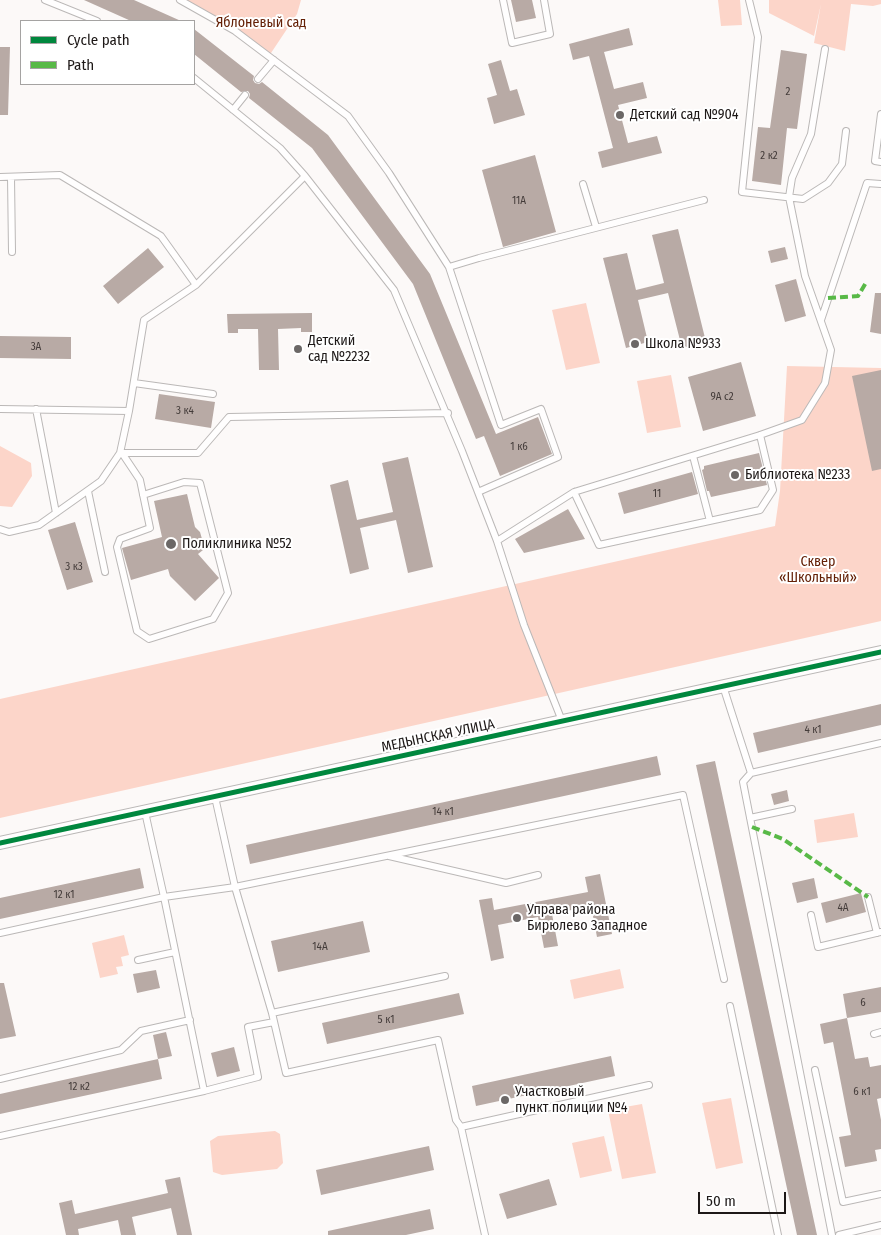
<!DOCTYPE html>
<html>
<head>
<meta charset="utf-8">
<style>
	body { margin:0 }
	#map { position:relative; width:881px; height:1235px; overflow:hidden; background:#fcf9f8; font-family:"Fira Sans Condensed",sans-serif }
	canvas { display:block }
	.legend { position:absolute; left:20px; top:20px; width:175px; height:65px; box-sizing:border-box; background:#fff; border:1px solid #a5a3a2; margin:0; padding:6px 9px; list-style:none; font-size:15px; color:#1d1817 }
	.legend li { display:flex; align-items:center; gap:10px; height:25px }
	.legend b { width:25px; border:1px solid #a5a3a2 }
	.scale { position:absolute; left:698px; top:1192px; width:88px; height:22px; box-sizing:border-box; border:2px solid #1d1817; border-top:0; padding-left:6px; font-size:15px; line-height:18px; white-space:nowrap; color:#1d1817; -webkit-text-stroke:4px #fff; paint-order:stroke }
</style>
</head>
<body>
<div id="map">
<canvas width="881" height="1235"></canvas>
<ul class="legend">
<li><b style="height:6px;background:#00873e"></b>Cycle path</li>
<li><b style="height:6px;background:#58b947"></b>Path</li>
</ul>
<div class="scale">50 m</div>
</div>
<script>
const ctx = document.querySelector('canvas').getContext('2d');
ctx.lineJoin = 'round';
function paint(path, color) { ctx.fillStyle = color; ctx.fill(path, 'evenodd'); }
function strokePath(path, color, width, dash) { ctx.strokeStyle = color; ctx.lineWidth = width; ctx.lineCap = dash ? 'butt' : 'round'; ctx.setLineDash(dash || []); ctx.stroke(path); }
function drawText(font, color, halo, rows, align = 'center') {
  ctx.font = font + ' "Fira Sans Condensed",sans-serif'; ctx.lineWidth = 4; ctx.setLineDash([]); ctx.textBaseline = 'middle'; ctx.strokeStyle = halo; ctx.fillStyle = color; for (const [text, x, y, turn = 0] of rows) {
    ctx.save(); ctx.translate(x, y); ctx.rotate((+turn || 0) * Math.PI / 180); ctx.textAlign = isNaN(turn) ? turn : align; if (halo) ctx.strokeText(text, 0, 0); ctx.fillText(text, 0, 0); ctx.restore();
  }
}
paint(new Path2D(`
	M180,0h121l-4,14 -28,42 -34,-25z
	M718,0h22l2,25 -21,1z
	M769,0h112v4l-8,2 -22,-2 -6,47 -31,-8 7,-39 -7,32 -45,-23z
	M586,303l14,60 -34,7 -14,-60z
	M787,366l94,2v253l-881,197v-119l775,-173 5,-35z
	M671,375l10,52 -34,6 -10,-52z
	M0,446l31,17 1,13 -20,31 -12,-1z
	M854,813l4,24 -41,6 -3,-23z
	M124,935l5,20 -8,2 2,9 -7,1 2,7 -18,4 -8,-35z
	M620,969l4,19 -50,11 -4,-19z
	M731,1098l12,65 -27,6 -14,-66z
	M642,1104l14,69 -34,6 -14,-69z
	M275,1131l5,3 3,29 -6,6 -55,6 -9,-3 -3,-31 8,-5z
	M604,1136l8,35 -32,7 -8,-35z`), '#fcd5c9');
paint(new Path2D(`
	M84,0h50l47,21h-50z
	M511,0h21l4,18 -20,4z
	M629,28l4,17 -29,7 10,37 29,-7 4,16 -29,7 10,38 29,-7 5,17 -60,15 -4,-16 15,-4 -24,-92 -16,4 -4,-16z
	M194,29l60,47 -1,4 2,3 4,1 3,-2 66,53 102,139 66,160 42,-17 14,37 -52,22 -16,-40 -8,3 -63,-155 -101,-136 -63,-50 1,-4 -2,-3 -7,1 -47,-38z
	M0,47h10l-2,68h-8z
	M781,50l26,4 -10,75 -10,-1 -6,57 -29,-4 6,-54 12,1z
	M501,60l9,31 7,-2 8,26 -31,9 -7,-26 10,-3 -9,-31z
	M535,155l21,77 -53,15 -21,-77z
	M678,229l28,113 -24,6 -14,-55 -30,7 10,42 -22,6 -23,-90 24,-5 9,37 28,-7 -12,-48z
	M785,247l3,12 -17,4 -3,-12z
	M148,248l16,19 -46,37 -15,-18z
	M796,279l10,37 -21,6 -10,-37z
	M875,293h6v41l-11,-2z
	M312,313v19h-11v-4l-23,1 1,41h-20l-1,-41h-20v4h-10l-1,-19z
	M0,336l71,1v22l-71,-1z
	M741,362l15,54 -53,15 -15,-54z
	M881,370v99l-9,2 -20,-95z
	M159,394l56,8 -4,26 -56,-9z
	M759,453l8,32 -56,12 -2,-6h-2l-5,-21 2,-1v-3z
	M408,457l25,110 -25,6 -12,-53 -36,8 9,41 -19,5 -20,-89 18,-5 9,40 36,-8 -11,-49z
	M692,472l6,22 -74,20 -6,-21z
	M187,494l8,33 5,5 2,7 1,11 -5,4 21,24 -24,23 -25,-25 -2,-7 -37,11 -9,-32 40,-11 -8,-36z
	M568,509l17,30 -61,14 -9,-14z
	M75,522l18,60 -26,8 -19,-60z
	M881,704v21l-123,28 -5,-20z
	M657,756l4,19 -411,89 -4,-19z
	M715,761l102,474h-20l-88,-410 -13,-60z
	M787,790l2,11 -15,4 -3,-11z
	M140,868l4,20 -144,31v-21z
	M600,874l12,60 -15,3 -6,-31 -39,8 6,32 -14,2 -6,-31 -40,8 6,33 -13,3 -12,-61 13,-2 2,12 94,-18 -3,-15z
	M814,878l4,20 -21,5 -5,-20z
	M861,893l5,19 -40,11 -5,-20z
	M363,921l7,31 -92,20 -7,-31z
	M156,970l4,18 -23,5 -4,-19z
	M0,983h4l12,53 -16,3z
	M881,987v25l-34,6 -4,-24z
	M459,993l5,21 -137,30 -5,-21z
	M847,1018l8,41 13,-2 2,10 11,-2v33l-4,1 4,21v29l-6,1 2,11 -32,6 -6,-30 12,-2 -18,-93 -9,2 -4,-20z
	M166,1032l6,24 -14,3 -5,-24z
	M234,1047l6,24 -23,6 -6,-24z
	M611,1056l4,20 -139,30 -4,-20z
	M158,1059l4,20 -162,35v-20z
	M429,1146l5,24 -113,25 -5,-25z
	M180,1177l12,58h-15l-6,-27 -39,9 4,18h-15l-3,-15 -40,9 1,6h-13l-7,-32 13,-3 3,14 93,-21 -3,-13z
	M549,1179l8,26 -50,14 -8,-25z
	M430,1209l4,20 -28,6h-78v-4z`), '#b8aaa5');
const service = new Path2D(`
	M45,0l52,21
	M180,0l55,31 113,85 41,57 60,94 52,158 40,-16 17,48 -80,35
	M503,0l9,43 38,-9 -6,-34
	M749,0l9,37 -16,155 61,7 25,-16 14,-19 4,-33
	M194,78l86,70 25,28 89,114 68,161 35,90 27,84 38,96
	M258,79l16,-19
	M233,110l12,-15
	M881,114l-6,47 6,1
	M0,177l60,-2 101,61 35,49 -52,35 -15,91
	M11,177l1,75
	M583,184l13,43
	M449,267l30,-9 225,-58
	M196,285l109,-109
	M821,320l46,-137 14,1
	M134,383l79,11
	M0,409l129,2 -9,42h78l31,-36 219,-4
	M36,409l20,104
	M122,453l18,27 10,48 -30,11 -3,8 20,84 12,8 64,-20 15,-26 -28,-110 -16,-1 -41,13
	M693,456l17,65
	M88,491l17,81
	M574,492l25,53 161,-35 13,-20 -13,-55
	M0,529l9,3 30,-7 62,-44 19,-28
	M497,541l77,-49 186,-57 42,-15 23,-37 6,-33 -26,-74 -16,-79 3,-19 19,-44 14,-85
	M723,686l28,87 130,-30
	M751,773l-8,9 89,453
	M215,797l20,90 37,126 14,60 152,-33 18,80 5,7 24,108
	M750,818l42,-9
	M389,856l117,27 32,-8
	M868,897l9,36
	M811,915l7,32 63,-15
	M0,933l164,-36 -19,-85
	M138,960l37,-8
	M730,1006l48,229
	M272,1013l173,-37
	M874,1034l7,-2
	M815,1070l28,132 38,-8
	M0,1079l121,-29 20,-19 49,-11
	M204,1091l54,-14 -10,-50 26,-5
	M461,1127l188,-42
	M0,1136l204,-45 -40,-194 71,-10 448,-92 41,184
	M839,1235l42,-10`);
const minor = new Path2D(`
	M0,843l881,-191`);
strokePath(service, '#bbb8b7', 8);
strokePath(minor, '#bbb8b7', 14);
strokePath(service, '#fffefe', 6);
strokePath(minor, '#fffefe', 12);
strokePath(new Path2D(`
	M828,298l30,-2 9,-15
	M752,827l31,12 85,58`), '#58b947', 4, [8, 4]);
strokePath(new Path2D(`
	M0,843l881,-191`), '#00873e', 5);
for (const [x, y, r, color] of [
	[620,115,5,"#6b6766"],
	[635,344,5,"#6b6766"],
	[298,349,5,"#6b6766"],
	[735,475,5,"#6b6766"],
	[171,544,6,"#6b6766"],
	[517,918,5,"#6b6766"],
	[505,1100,5,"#6b6766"]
]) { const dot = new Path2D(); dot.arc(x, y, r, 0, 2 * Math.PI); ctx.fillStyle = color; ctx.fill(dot); strokePath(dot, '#fff', 2); }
drawText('11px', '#443c3a', null, [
	["2",788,92],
	["2 к2",769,156],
	["11А",519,201],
	["3А",36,347],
	["9А с2",722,397],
	["3 к4",185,411],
	["1 к6",519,447],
	["11",657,494],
	["3 к3",74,567],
	["4 к1",813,730],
	["14 к1",443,812],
	["12 к1",64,895],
	["4А",843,908],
	["14А",320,947],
	["6",863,1003],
	["5 к1",386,1020],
	["12 к2",79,1087],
	["6 к1",862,1092]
]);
drawText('14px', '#642006', '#fff', [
	["Яблоневый сад",261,23],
	["Сквер",818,562],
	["«Школьный»",818,578]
]);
drawText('14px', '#1d1817', '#fff', [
	["Детский сад №904",630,115],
	["Детский",308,341],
	["сад №2232",308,357],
	["Школа №933",645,344],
	["Библиотека №233",745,475],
	["Поликлиника №52",182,544],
	["Управа района",527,910],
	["Бирюлево Западное",527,926],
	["Участковый",515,1092],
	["пункт полиции №4",515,1108]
], 'left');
drawText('14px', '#1d1817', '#fff', [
	["МЕДЫНСКАЯ УЛИЦА",438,736,-12]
]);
</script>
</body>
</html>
